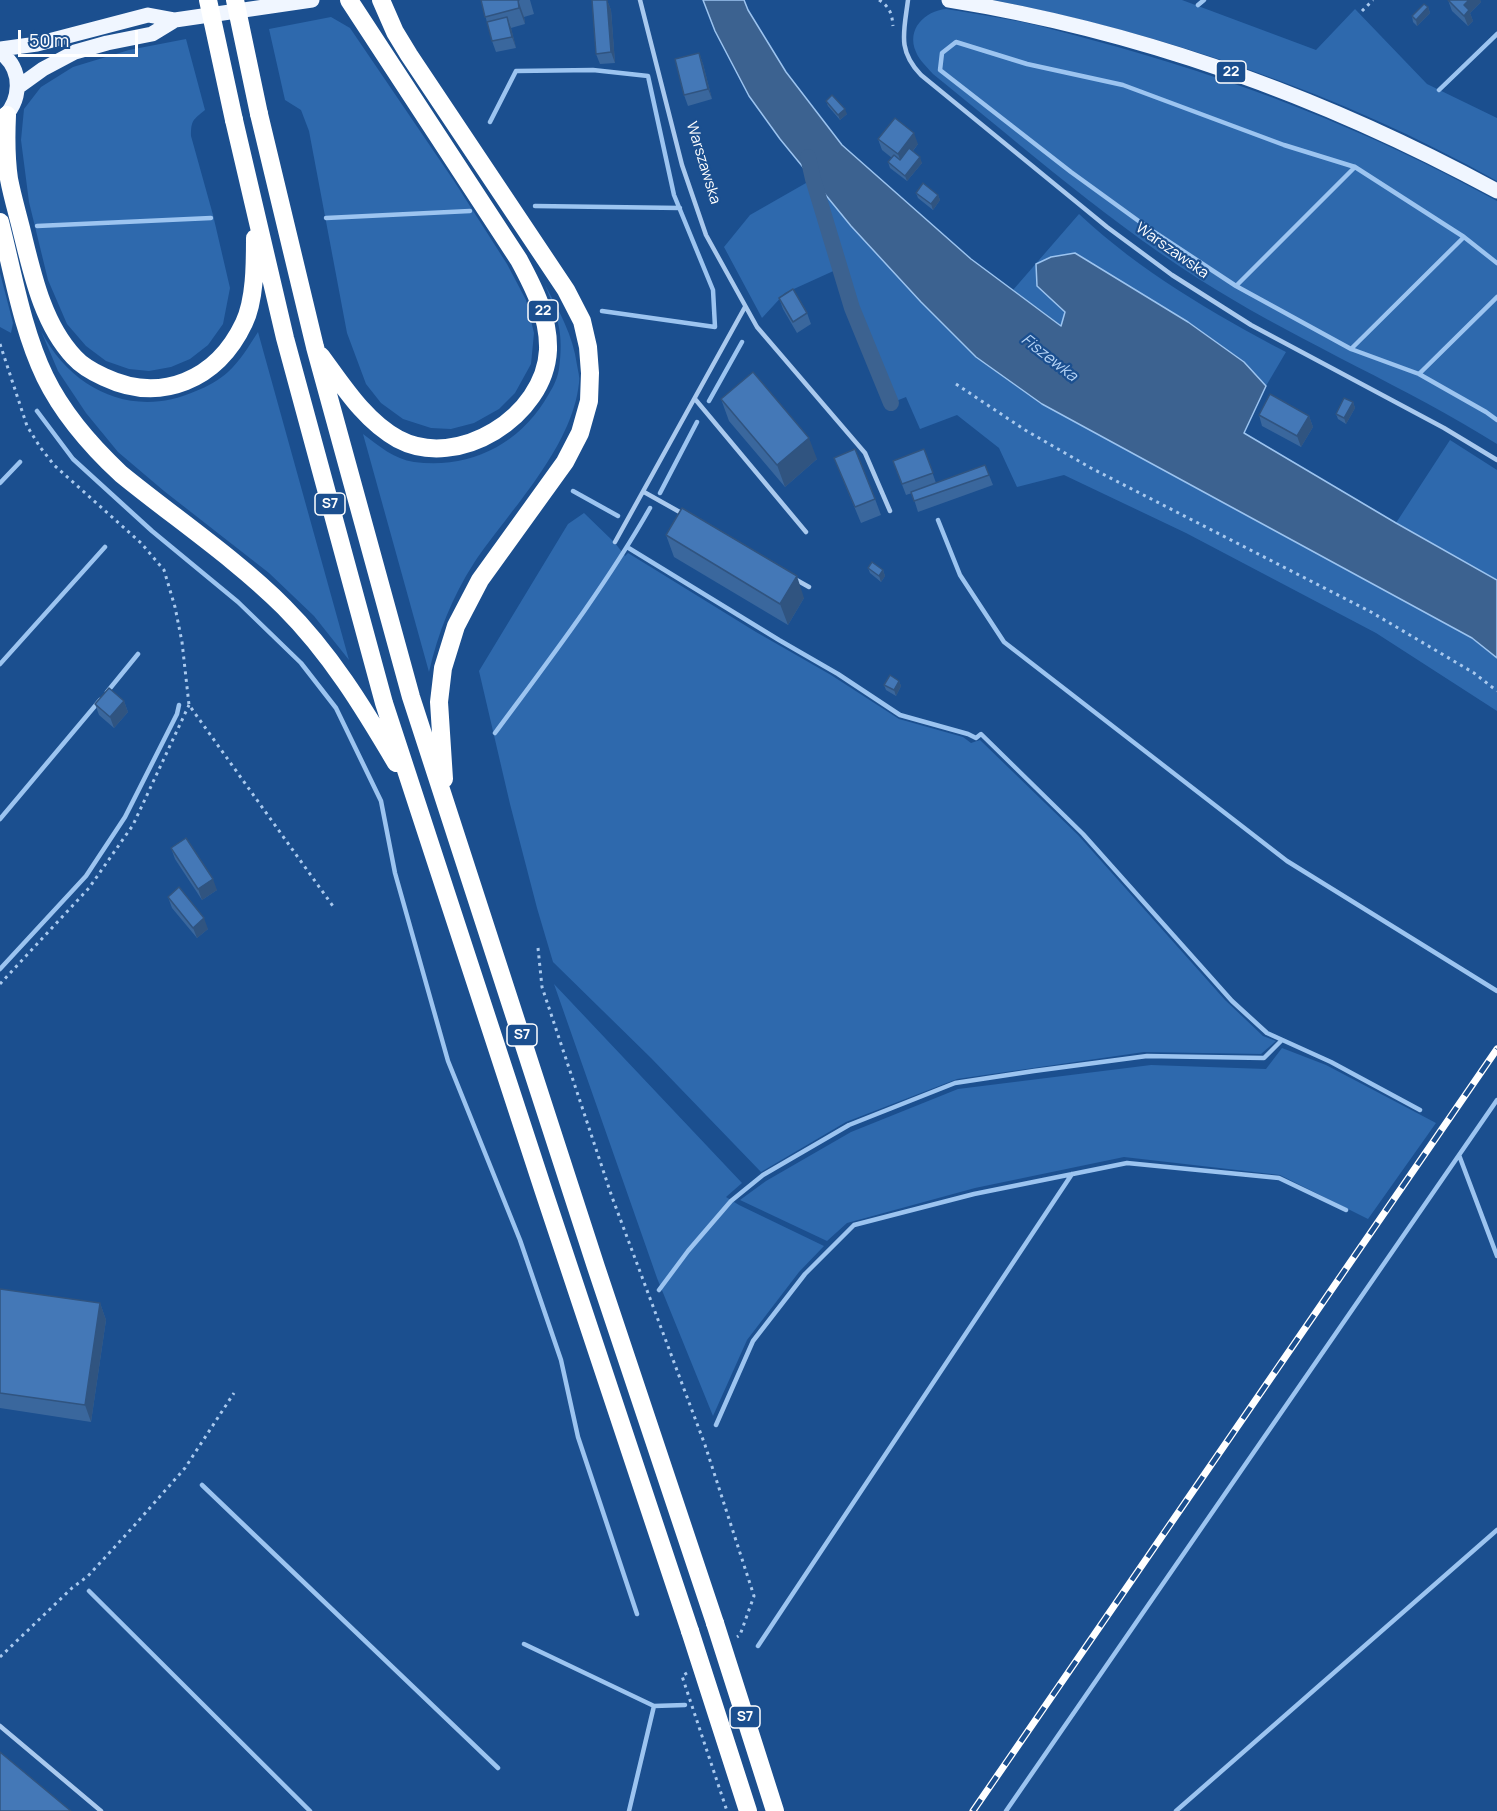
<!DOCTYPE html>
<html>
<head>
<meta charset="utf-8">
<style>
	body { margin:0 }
	#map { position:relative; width:1497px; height:1811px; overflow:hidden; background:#1b4f8f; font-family:Manrope,sans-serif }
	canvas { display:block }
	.scale { position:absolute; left:18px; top:30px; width:120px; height:27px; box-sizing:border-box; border:3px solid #fff; border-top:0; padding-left:8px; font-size:18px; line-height:21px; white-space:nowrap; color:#fff; -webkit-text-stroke:4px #1b4f8f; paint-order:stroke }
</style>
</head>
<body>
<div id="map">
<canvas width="1497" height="1811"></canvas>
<div class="scale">50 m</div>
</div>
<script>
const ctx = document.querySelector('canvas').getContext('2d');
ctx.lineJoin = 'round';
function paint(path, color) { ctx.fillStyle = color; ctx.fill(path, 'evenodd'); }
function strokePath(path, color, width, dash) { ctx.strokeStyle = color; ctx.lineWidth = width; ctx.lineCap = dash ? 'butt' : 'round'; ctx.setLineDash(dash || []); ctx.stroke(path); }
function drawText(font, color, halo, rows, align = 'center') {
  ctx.font = font + ' Manrope,sans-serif'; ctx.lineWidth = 4.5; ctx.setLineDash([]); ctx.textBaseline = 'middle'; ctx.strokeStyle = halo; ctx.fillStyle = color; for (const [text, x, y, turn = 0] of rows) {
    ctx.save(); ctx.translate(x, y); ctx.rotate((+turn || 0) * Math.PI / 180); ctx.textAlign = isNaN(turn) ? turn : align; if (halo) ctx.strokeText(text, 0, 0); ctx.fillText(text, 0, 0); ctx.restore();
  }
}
paint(new Path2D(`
	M993,0h189l134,50 39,-41 72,75 70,34v63c-157,-88 -328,-146 -504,-181z
	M946,9c25,4 51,8 76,13 24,5 47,12 70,18 143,38 276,90 405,161v243c-91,-57 -191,-99 -282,-155 -101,-62 -190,-141 -282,-215 -5,-6 -14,-14 -17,-22 -10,-23 9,-41 30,-43z
	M331,17l19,11 104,153 53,83 19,36 8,33 -3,31 -16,29 -16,16 -25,14 -23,6 -20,-1 -28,-9 -22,-16 -15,-19 -19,-51 -38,-202 -8,-21 -16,-10 -16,-71z
	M186,39l19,71c-12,10 -14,10 -14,26l22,79 17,73 -7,36 -15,21 -18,14 -19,8 -22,4 -20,-2 -23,-8 -20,-15 -19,-22 -19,-44 -19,-78 -8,-62 3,-31 17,-22 32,-20 56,-17z
	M813,179l38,47 70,76 121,102 430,234 25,20v53l-121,-78 -190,-100 -122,-58 -47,12 -18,-39 -42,-33 -37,14 -14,-32 -15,6 -39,-95 -12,-40 -55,25 -23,25 -38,-71 26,-32z
	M1079,214c61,57 133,99 207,138l-20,34 -22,-24 -57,-40 -112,-69 -38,33 28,26 -3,14 -49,-36z
	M0,273l13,50 -2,10 -11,-6z
	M545,285c14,26 28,50 32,80 1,6 3,12 2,18 -7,65 -69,127 -105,180 -22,34 -36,70 -45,109l-66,-238c16,12 31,25 51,28 53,7 101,-15 130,-60 6,-10 13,-20 15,-33 5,-35 -1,-52 -14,-84z
	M41,331c31,60 93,88 155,60 11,-4 23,-11 32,-19 12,-11 21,-26 30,-40l91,328 -35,-44 -45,-43 -105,-82 -46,-39 -32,-39 -28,-42z
	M1450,440l47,30v110l-101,-57z
	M584,513l31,30 10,13 3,-3 128,79 75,43 68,44 64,18 8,6 9,-3 98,95 147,165 38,36 13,5 -15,13 -117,-2 -187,27 -111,43 -85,50 -110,-114 -98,-96 -16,-54 -27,-104 -31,-133 89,-147z
	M554,984l188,199 -16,14 13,8 85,41 -25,26 -52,68 -34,76 -56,-138z
	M1282,1048l44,17 110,58 -68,96 -88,-44 -156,-18 -149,31 -128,35 -20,18 -87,-41 26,-19 85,-49 107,-43 193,-24 115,4z`), '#2e69ad');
const water = new Path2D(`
	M703,0h41l4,10 38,62 56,73 129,114 90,67 4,-14 -28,-26 -1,-22 15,-7 24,-4 113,69 56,40 22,24 -22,47 152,90 101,57v78l-25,-20 -430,-234 -66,-47 -55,-55 -70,-76 -71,-87 -31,-43 -34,-65z`);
paint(water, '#3c6290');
strokePath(water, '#9cc4f0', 1.5);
strokePath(new Path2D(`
	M1198,5l6,-5
	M1439,90l58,-56
	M490,122l26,-51 77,-1 55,6 26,119 39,95 2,37 -113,-16
	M535,206l145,2
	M326,218l144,-7
	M37,226l174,-8
	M1497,263l-33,-26 -109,-70 -71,-22 -161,-60 -96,-21 -71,-22 -14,11 -2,17 131,102 80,58 85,56 115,63 68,25 67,38 11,8
	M1236,286l119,-119
	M1351,349l113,-112
	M1419,374l78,-77
	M709,401l33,-59
	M37,411l36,48 79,72 86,71 63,61 35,45 45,93 14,72 53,188 72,179 41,120 17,77 59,177
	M0,483l20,-21
	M573,491l45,25
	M660,493l37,-71
	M938,520l22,55 44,67 283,219 210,130
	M627,547l152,93 59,34 62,41 68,19 8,4 5,-4 102,100 149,167 35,32 64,29 89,48
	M0,664l105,-117
	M107,692l31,-38
	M495,733c54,-73 110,-146 155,-225
	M0,819l100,-119
	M0,969l86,-93 39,-59 52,-103 2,-9
	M1459,1155l38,101
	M659,1290l29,-39 43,-50 32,-26 86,-50 106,-42 79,-12 113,-15 117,2 18,-18
	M716,1425l37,-84 52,-67 49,-49 120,-31 153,-31 152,15 67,32
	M202,1485l296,283
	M89,1591l221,220
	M524,1644l130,62 31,-1
	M758,1646l314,-472
	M629,1811l25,-105
	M1006,1811l491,-711
	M1176,1811l321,-281`), '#9cc4f0', 4.5);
strokePath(new Path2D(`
	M808,157l5,22 39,129 39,95`), '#3c6290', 16);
strokePath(new Path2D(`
	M879,0c11,7 13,14 14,26
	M1362,11l11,-11
	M0,344l27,82 13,21 14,18 87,78 23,27 11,37 7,35 7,63 146,204
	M956,384l69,46 66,38 280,144 103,61 23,18
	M538,948l4,39 70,210 93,248 49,151 -14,39 -3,2
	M0,984l89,-96 44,-63 56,-120
	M0,1657l72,-69 16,-12 45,-49 52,-59 49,-75
	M687,1673l-5,3 45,135`), '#a9c9ee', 3, [3, 4.5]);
strokePath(new Path2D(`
	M640,0l42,165 24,70 51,92 108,126 25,58
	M908,0c-4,32 -11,50 13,75l186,152 65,48 79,50 193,103 53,32
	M695,399l111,133
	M644,492l41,23
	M615,542l130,-235
	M793,578l16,9
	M0,1726l101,85`), '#a9c9ee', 4.5);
strokePath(new Path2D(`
	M949,0c192,31 377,98 548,191
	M0,49l37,-5 111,-29 27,5 137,-20
	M0,52c24,18 22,50 0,69
	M18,87l25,-18 32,-17 32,-9 45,-9 23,-14`), '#f0f6ff', 15);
strokePath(new Path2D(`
	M381,0l14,32 14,23 157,235 16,31 6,26 2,26 -1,28 -9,32 -15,29 -85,118 -24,46 -13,42 -4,34 5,77
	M259,114l56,233 96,350 185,570 119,356
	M7,115c-1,21 -1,43 2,64 3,16 8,33 12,49 11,44 21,95 53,129 8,9 19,15 30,20 57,27 113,3 140,-54 11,-23 11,-59 11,-85
	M234,120l51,218 99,365 160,489 146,439
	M0,222c13,51 22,107 45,155 18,37 46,69 76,97 54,44 115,85 163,133 46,46 79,100 112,156
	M321,356c22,30 44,65 77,83 60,32 147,-23 150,-89 1,-33 -14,-62 -29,-90l-170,-260`), '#fff', 18);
const rail = new Path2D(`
	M973,1811l524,-762`);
strokePath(rail, '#fff', 7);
strokePath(rail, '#1b4f8f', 4.5, [14]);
strokePath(new Path2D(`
	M208,0l26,120
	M235,0l24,114
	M715,1623l60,188
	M690,1631l58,180`), '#fff', 18);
paint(new Path2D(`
	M481,0h49l4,14 -10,3 1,7 -14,4 5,20 -20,4 -4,-11z
	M607,0l4,10 4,53 -15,1 -4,-10z
	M1448,0h32l1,2 -11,11 3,8 -5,5 -16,-15z
	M1428,7l2,6 -13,13 -4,-4 -1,-6z
	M699,53l4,11 9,35 -24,7 -4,-11z
	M826,101l21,13 -7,6 -12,-14z
	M878,139l40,5 -5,7 9,12 -15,18 -17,-13 -2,-6 4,-4 -10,-8z
	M916,193l22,2 2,5 -7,10 -15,-12z
	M779,298l28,15 4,11 -14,9 -14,-24z
	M721,399l96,60 -32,28 -56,-66z
	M1353,402l2,6 -9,16 -8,-5 -2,-5z
	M1259,415l50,1 4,11 -12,20 -39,-21z
	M924,449l12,34 49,-18 8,20 -75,27 -6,-19 -6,2 -13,-34z
	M834,458l41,41 6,16 -20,8z
	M666,535l138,63 -16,27 -114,-68z
	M868,568l15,2 2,6 -4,6 -11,-9z
	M899,681l2,5 -5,10 -10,-6 -2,-5z
	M124,701l4,11 -14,16 -15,-13 -4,-11z
	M171,848l46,42 -15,10 -27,-41z
	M168,897l40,32 -11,9 -25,-30z
	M0,1289l100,14 6,17 -15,102 -91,-14z`), '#3a679d');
paint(new Path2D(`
	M518,0l6,17 1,7 -6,-16z
	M607,0l4,10 4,53 -4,-11z
	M1469,0h11l1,2 -11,11 3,8 -5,5 -4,-10v-11z
	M1428,7l2,6 -13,13 -1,-6z
	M507,17l4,11 5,20 -4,-11z
	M699,53l4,11 9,35 -4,-10z
	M845,109l2,5 -7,6 -2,-5z
	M914,133l4,11 -16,21 -4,-11z
	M920,157l2,6 -15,18 -2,-5z
	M938,195l2,5 -7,10 -2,-6z
	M1353,402l2,6 -9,16 -2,-6z
	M1309,416l4,11 -12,20 -4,-11z
	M809,438l8,21 -32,28 -8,-22z
	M883,570l2,6 -4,6 -2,-6z
	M797,576l7,22 -16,27 -8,-21z
	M899,681l2,5 -5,10 -2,-6z
	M124,701l4,11 -14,16 -4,-11z
	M213,879l4,11 -15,10 -4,-11z
	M204,918l4,11 -11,9 -4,-10z
	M100,1303l6,17 -15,102 -6,-17z`), '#305480');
const building = new Path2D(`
	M481,0h38h-1l1,8 -34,9z
	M592,0h15l4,52 -15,2z
	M1448,0h21l-5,5 5,5 -5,6z
	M1424,4l4,3 -12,13 -4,-4z
	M507,17l5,20 -20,4 -5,-19z
	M699,53l9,36 -24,6 -9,-36z
	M832,95l13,14 -7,6 -12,-14z
	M895,118l19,15 -16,21 -20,-15z
	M909,148l11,9 -15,19 -17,-14 6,-7 6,5z
	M923,183l15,12 -7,9 -15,-11z
	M793,289l14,24 -14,9 -14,-24z
	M753,372l56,66 -32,27 -56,-66z
	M1270,394l39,22 -12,20 -38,-21z
	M1344,398l9,4 -9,16 -8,-4z
	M855,449l20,50 -20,8 -21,-49z
	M924,449l9,24 -31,11 -9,-23z
	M985,465l4,10 -75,26 -3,-9z
	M682,508l115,68 -17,28 -114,-69z
	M872,562l11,8 -4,6 -11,-8z
	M890,675l9,6 -5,9 -10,-5z
	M109,688l15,13 -14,16 -15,-13z
	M186,838l27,41 -15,10 -27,-41z
	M179,887l25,31 -11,10 -25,-31z
	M0,1289l100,14 -15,102 -85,-12z
	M0,1752l71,59h-71z`);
paint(building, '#4478b7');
strokePath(building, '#305480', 1.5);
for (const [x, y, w] of [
	[1231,72,30],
	[543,311,30],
	[330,504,30],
	[522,1035,30],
	[745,1717,30]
]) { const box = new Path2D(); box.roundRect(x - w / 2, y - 11, w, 22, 4.5); ctx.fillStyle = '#1b4f8f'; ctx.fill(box); strokePath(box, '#fff', 1.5); }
drawText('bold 14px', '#fff', null, [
	["22",1231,72],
	["22",543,311],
	["S7",330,504],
	["S7",522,1035],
	["S7",745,1717]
]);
drawText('15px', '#fff', '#1b4f8f', [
	["Warszawska",703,163,73],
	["Warszawska",1172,251,35]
]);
drawText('italic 16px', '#b5d3f5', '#1b4f8f', [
	["Fiszewka",1049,358,38]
]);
</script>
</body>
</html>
